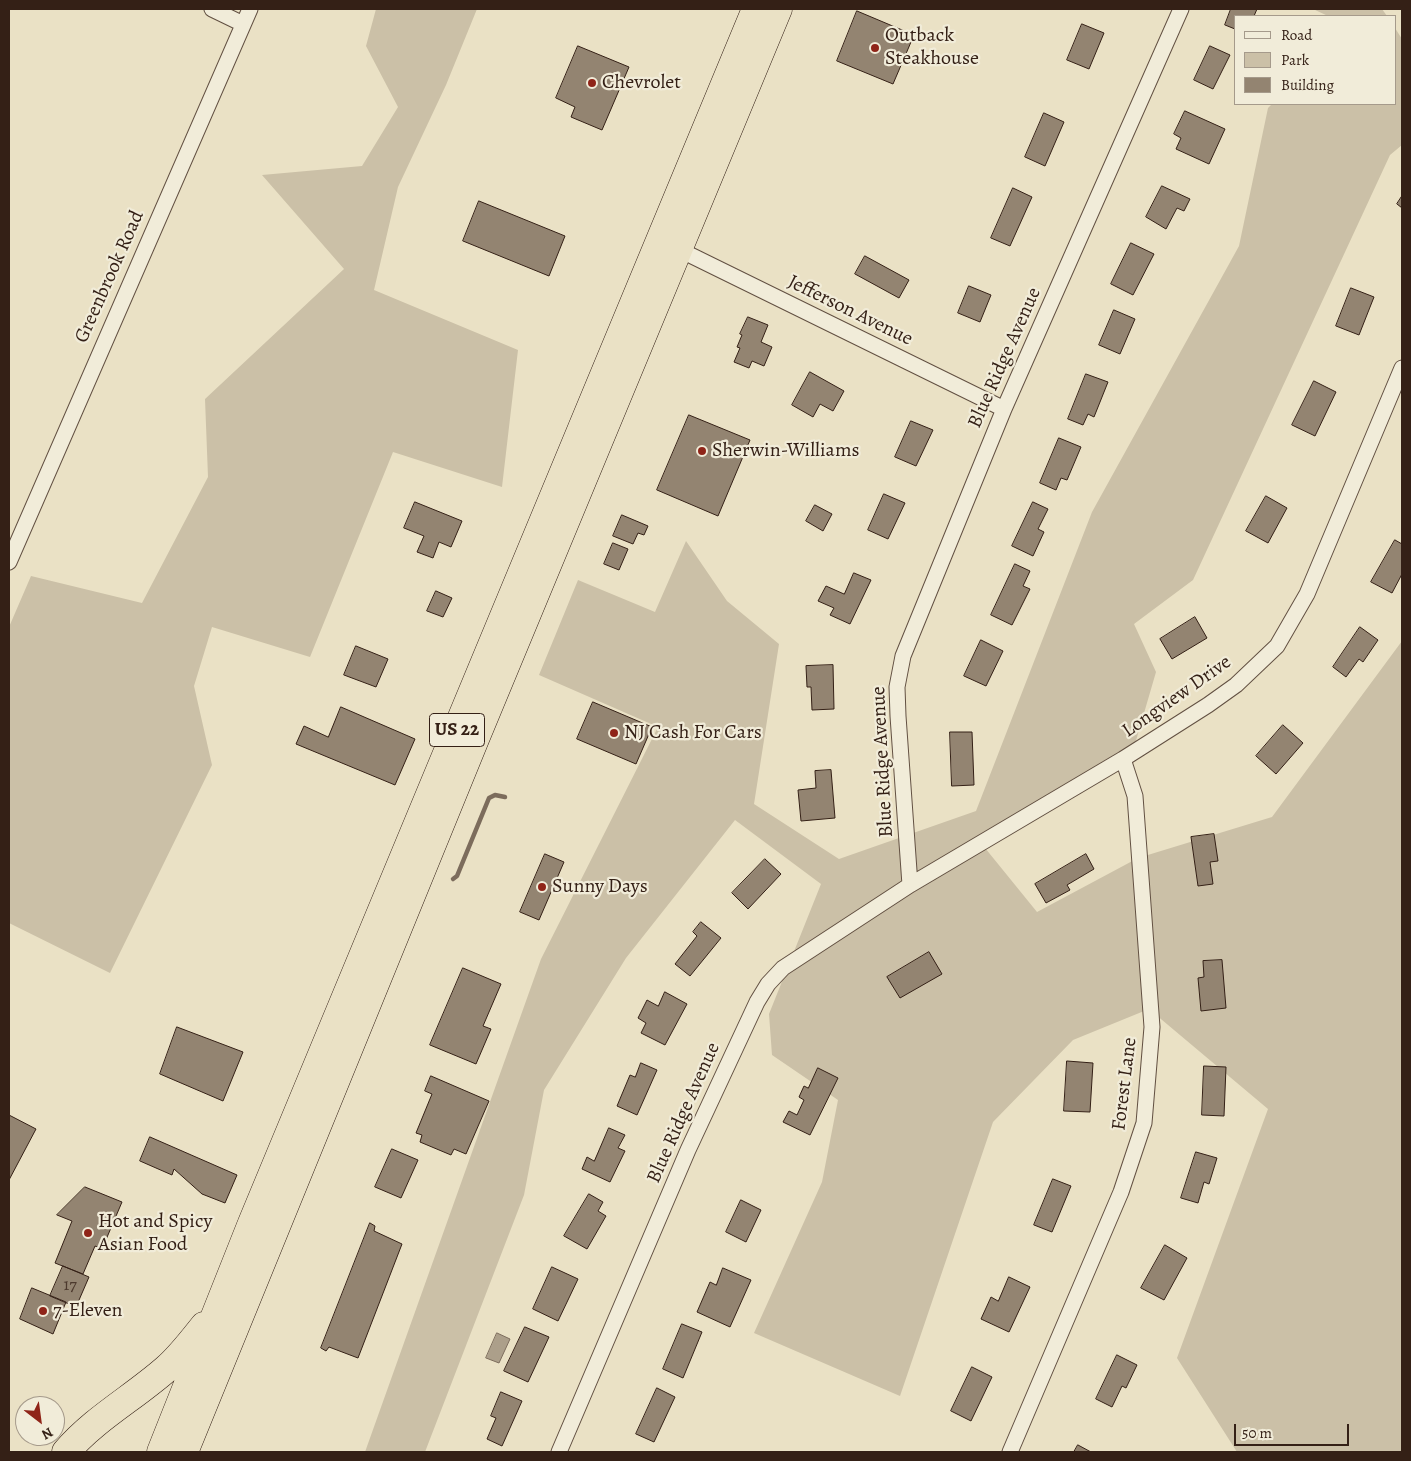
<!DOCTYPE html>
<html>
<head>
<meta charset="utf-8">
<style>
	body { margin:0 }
	#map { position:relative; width:1411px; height:1461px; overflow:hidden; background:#eae1c5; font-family:Alegreya,serif }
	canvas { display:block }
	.frame { position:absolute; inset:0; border:10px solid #342016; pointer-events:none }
	.legend { position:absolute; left:1234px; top:15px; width:162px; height:90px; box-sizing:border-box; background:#f1ecd9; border:1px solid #a59a8b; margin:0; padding:6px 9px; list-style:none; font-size:15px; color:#342016 }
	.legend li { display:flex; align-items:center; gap:10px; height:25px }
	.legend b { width:25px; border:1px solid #a59a8b }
	.north { position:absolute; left:15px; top:1396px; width:50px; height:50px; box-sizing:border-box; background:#f1ecd9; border:1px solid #a59a8b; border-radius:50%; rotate:150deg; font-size:14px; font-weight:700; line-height:20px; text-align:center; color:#342016 }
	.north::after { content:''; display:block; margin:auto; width:18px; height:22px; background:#8f2418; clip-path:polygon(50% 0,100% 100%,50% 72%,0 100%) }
	.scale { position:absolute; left:1234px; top:1424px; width:115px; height:22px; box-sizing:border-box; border:2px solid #342016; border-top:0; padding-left:6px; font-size:15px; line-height:18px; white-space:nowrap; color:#342016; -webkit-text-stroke:4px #f1ecd9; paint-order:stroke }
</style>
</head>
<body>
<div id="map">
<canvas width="1411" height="1461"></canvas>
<div class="frame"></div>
<ul class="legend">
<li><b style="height:6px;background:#f1ecd9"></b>Road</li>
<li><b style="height:14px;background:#cbc0a7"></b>Park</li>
<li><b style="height:14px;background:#938471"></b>Building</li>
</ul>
<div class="north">N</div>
<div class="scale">50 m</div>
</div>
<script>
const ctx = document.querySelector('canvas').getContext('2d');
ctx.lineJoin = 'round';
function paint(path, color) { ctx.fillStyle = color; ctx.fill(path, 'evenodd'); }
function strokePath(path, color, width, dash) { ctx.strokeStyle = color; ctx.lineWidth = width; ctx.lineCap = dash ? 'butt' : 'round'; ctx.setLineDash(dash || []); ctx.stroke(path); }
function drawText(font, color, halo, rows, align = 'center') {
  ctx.font = font + ' Alegreya,serif'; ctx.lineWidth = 4.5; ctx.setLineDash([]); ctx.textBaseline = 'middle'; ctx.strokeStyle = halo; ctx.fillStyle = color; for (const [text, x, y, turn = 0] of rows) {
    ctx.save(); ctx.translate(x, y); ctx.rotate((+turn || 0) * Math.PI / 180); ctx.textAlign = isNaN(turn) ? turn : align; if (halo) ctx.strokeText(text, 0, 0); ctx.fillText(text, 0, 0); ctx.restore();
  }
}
paint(new Path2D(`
	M376,9h101l-31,76 -48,102 -24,103 144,60 -16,137 -109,-35 -83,205 -98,-30 -18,59 18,79 -102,208 -101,-50v-296l22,-51 111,27 66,-126 -3,-78 139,-130 -82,-94 100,-9 36,-59 -32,-61z
	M1313,9h69l5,7h-59z
	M1395,28l7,11v106l-12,10 -197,425 -59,44 22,48 -21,72 -154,99 56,69 101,-54 134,-41 130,-176v811h-165l-60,-94 91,-249 -119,-100 -76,31 -80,82 -93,274 -146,-63 68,-151 16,-82 -66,-45 -3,-41 52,-130 -86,-64 -109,138 -82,132 -20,105 -99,257h-60l176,-493 117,-232 -119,-52 39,-95 77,32 31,-71 41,60 52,43 -25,160 85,55 137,-48 116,-299 147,-266 29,-138 4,-4h123z`), '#cbc0a7');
const water = new Path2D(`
	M497,1333l13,6 -11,24 -13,-5z`);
paint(water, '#ac9f8a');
strokePath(water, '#7c6c5c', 1);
strokePath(new Path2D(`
	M453,879l4,-3 32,-78 6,-3 10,2`), '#7c6c5c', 4.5);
const building = new Path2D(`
	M1231,9h26l-3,7h-19v13l-10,-4z
	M857,11l57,24 -21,49 -56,-23z
	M1082,24l22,9 -15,36 -22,-9z
	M578,46l51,21 -27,63 -31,-13 4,-10 -19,-9z
	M1210,46l20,9 -17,34 -19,-9z
	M1185,111l40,18 -16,35 -33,-15 5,-11 -7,-4z
	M1044,113l20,9 -19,44 -20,-9z
	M1162,186l28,13 -6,12 -7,-3 -11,21 -20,-12z
	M1013,188l19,9 -22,49 -19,-8z
	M1402,196v12l-5,-4z
	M479,201l86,35 -16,40 -86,-35z
	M1131,243l23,11 -21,41 -22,-11z
	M865,256l44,24 -10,18 -44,-24z
	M969,286l22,9 -11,27 -22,-9z
	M1351,288l23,9 -15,38 -23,-9z
	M1114,310l21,9 -15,35 -21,-9z
	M748,317l20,8 -7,17 11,5 -8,19 -12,-5 -3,7 -15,-6 6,-14 -3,-1 5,-12 -2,-1z
	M810,372l34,19 -11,20 -13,-7 -7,13 -21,-12z
	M1086,374l22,8 -14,35 -6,-3 -5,11 -15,-6z
	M1314,381l22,11 -21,44 -23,-11z
	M689,415l61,25 -32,76 -61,-26z
	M911,421l22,9 -17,36 -21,-9z
	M1059,438l22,9 -14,33 -6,-2 -5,12 -16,-7z
	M884,494l21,9 -17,36 -20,-9z
	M1266,496l21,12 -19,35 -22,-12z
	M415,502l47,19 -11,26 -12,-5 -6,16 -16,-6 7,-16 -20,-8z
	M1033,502l15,7 -10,20 6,3 -11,24 -21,-10z
	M815,505l17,9 -9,17 -17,-10z
	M622,515l26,11 -4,9 -6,-2 -5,11 -20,-8z
	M1395,540l7,4v30l-10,19 -21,-11z
	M613,543l15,6 -9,21 -15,-6z
	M1015,564l15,7 -7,15 7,3 -18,36 -21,-10z
	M854,573l17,7 -21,44 -20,-9 4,-7 -16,-7 8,-15 18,8z
	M436,591l16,7 -9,19 -16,-6z
	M1195,617l12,21 -35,21 -12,-20z
	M1360,627l18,13 -15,22 -4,-3 -13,18 -13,-10z
	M981,640l22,11 -17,35 -22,-10z
	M356,646l32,13 -12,28 -32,-12z
	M833,665l1,44 -22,1 -1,-23h-4l-1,-21z
	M593,702l59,25 -16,37 -59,-25z
	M341,707l74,32 -20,46 -99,-41 8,-18 24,11z
	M1283,725l20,18 -27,31 -20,-18z
	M950,732h22l2,53 -22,1z
	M831,770l4,48 -34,3 -3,-31 18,-2 -1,-17z
	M1214,834l4,27 -8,1 3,22 -15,2 -7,-49z
	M545,854l19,8 -25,58 -19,-8z
	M1086,854l8,15 -27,16 3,5 -24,13 -11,-19z
	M765,859l16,15 -33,35 -16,-16z
	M701,922l20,16 -31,38 -15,-12 22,-28 -4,-4z
	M929,952l13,22 -42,24 -13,-21z
	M1222,960l4,48 -25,3 -3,-33 6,-1 -1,-16z
	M463,968l38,16 -18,42 8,3 -15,35 -46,-19z
	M665,992l22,12 -22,41 -24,-12 5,-10 -8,-5 9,-18 11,6z
	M177,1027l66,25 -20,49 -63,-27z
	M1067,1061l26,2 -3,49 -26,-1z
	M641,1063l16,7 -20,45 -20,-9 13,-31 5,2z
	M1204,1066l22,1 -2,49 -22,-1z
	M818,1068l20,10 -28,57 -27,-13 6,-11 8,4 7,-15 -5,-3 5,-11 4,2z
	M431,1076l58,25 -23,53 -12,-5 -3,6 -31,-13 2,-7 -6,-2 16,-39 -7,-3z
	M9,1115l27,14 -27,51z
	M609,1128l16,7 -7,13 7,3 -15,31 -28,-13 5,-12 7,4z
	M150,1137l87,38 -12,28 -23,-9 -28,-25 -2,6 -32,-14z
	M392,1149l26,11 -17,38 -26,-11z
	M1196,1152l21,6 -8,26 -5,-2 -6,21 -17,-5z
	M1053,1179l18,7 -19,46 -18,-7z
	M85,1187l37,15 -20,47 -7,-3 -12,28 -28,-11 17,-42 -15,-6z
	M589,1194l14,8 -5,9 8,5 -19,33 -23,-13z
	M741,1200l20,10 -15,32 -20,-10z
	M370,1223l5,3 -1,5 28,13 -44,114 -29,-11 -3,4 -5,-3z
	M1165,1245l22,13 -23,42 -23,-12z
	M63,1266l26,11 -13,30 -26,-11z
	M552,1267l26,12 -20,42 -25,-12z
	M723,1268l28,12 -21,47 -33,-15 13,-30 6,3z
	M1009,1277l21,10 -21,45 -28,-13 10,-22 7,4z
	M32,1288l34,14 -13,32 -33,-15z
	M682,1324l20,8 -19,46 -20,-9z
	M525,1327l24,10 -21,45 -24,-11z
	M1117,1355l20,10 -11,23 -4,-2 -10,21 -16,-8z
	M972,1367l20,10 -21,44 -20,-10z
	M657,1388l18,9 -21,45 -18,-8z
	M501,1392l21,9 -20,45 -15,-7 9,-21 -5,-2z
	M1078,1445l13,7h-17z`);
paint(building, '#938471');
strokePath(building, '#342016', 1);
const street = new Path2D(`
	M212,9l31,15
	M678,249l326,160
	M9,562l241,-553
	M910,885l213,-126 85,-54 28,-20 41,-39 30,-52 95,-226
	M559,1452l129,-302 69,-148 11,-18 15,-16 127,-83 -12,-169 -1,-29 6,-31 101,-247 177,-400
	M1010,1452l111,-260 23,-69 8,-96 -17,-231 -12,-37`);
const highway = new Path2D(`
	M66,1452c28,-33 67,-54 100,-83 14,-12 26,-28 38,-43
	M161,1452l91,-229 504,-1214
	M184,1452l291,-713 303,-730`);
strokePath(street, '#625042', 17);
strokePath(highway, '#342016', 29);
strokePath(street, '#f1ecd9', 15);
strokePath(highway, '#eae1c5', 28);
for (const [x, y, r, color] of [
	[875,48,5,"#8f2418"],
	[592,83,5,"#8f2418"],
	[702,451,5,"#8f2418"],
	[614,733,5,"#8f2418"],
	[542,887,5,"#8f2418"],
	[88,1233,5,"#8f2418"],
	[43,1311,5,"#8f2418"]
]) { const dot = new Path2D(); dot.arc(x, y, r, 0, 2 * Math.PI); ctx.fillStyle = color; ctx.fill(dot); strokePath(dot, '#f1ecd9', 2); }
drawText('18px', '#4c392d', null, [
	["17",70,1286]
]);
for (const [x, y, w] of [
	[457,730,55]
]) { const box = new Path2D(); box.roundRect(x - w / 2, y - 16.5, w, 33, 4); ctx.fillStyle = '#f1ecd9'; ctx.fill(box); strokePath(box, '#342016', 1); }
drawText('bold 19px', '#342016', null, [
	["US 22",457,730]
]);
drawText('20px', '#342016', '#f1ecd9', [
	["Outback",885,36],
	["Steakhouse",885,59],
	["Chevrolet",602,83],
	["Sherwin-Williams",712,451],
	["NJ Cash For Cars",624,733],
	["Sunny Days",552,887],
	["Hot and Spicy",98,1222],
	["Asian Food",98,1245],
	["7-Eleven",53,1311]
], 'left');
drawText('20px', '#342016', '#f1ecd9', [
	["Greenbrook Road",110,277,-66],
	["Jefferson Avenue",850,311,26],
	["Blue Ridge Avenue",1005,358,-66],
	["Longview Drive",1177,697,-35],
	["Blue Ridge Avenue",883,762,-93],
	["Forest Lane",1125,1084,-83],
	["Blue Ridge Avenue",684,1113,-66]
]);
</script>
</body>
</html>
